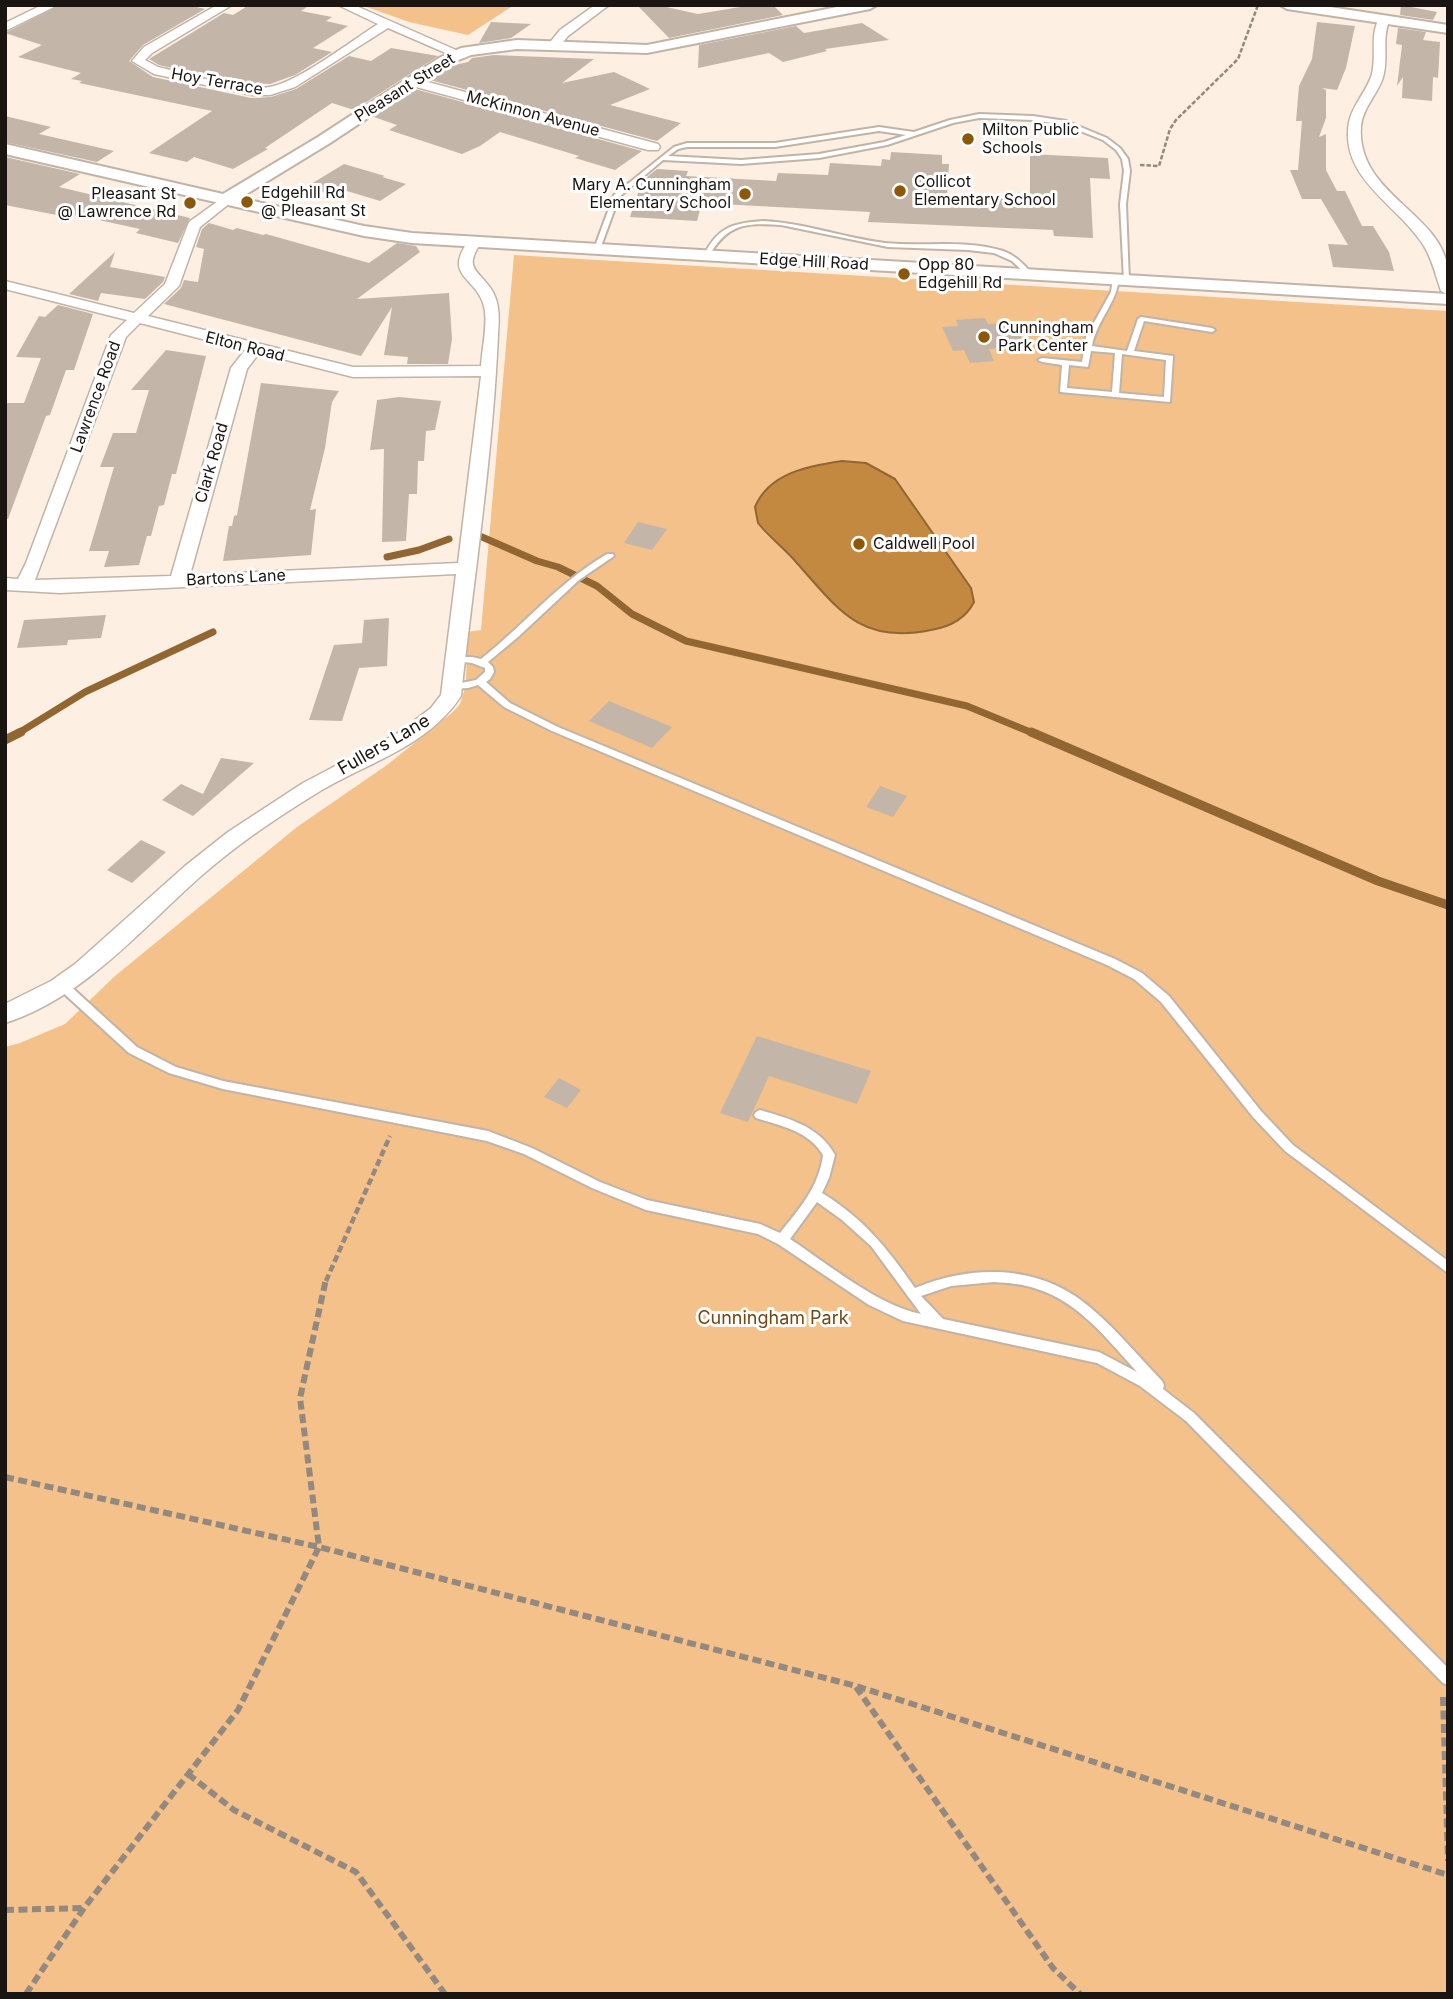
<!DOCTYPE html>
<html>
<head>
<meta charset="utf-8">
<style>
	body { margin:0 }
	#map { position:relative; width:1453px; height:1999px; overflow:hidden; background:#fdf0e2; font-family:Inter,sans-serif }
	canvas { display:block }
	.frame { position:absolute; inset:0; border:7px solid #1a1511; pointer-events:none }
</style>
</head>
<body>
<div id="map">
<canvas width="1453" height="1999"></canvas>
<div class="frame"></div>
</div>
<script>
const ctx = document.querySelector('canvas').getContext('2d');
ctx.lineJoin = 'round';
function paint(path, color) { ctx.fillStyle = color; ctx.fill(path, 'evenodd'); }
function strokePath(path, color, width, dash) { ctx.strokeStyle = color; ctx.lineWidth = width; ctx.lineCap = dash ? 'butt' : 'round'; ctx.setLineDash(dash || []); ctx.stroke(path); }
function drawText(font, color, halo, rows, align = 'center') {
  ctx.font = font + ' Inter,sans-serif'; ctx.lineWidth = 6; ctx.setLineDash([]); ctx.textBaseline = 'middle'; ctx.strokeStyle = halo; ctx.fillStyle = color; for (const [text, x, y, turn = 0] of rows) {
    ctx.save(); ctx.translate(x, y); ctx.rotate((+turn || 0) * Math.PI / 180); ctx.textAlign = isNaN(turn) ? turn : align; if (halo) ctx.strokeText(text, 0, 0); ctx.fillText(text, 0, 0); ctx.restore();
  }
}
paint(new Path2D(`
	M361,5h153l-46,30 -59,-13z
	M514,255l934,56v1683h-1443v-947l15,-4 45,-19 50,-48 182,-149 90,-62 66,-53 7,-8 6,-19 1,-53 14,-2z`), '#f3c189');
const water = new Path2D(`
	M842,461l24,2 29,16 76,109 3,14c-9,18 -25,25 -43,28 -71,15 -93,-21 -135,-68 -12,-14 -26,-24 -38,-39l-3,-16c14,-34 53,-41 87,-46z`);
paint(water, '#c48940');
strokePath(water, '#916632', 2);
strokePath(new Path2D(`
	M482,537l55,24 21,6 39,19 35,28 54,27 281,65 68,28
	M387,557l32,-7 30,-11
	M17,734l68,-42 128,-60`), '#916632', 7);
strokePath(new Path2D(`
	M1031,732l347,149 70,24
	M5,740l16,-8`), '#916632', 9);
paint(new Path2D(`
	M60,5h128l17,4 -62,36 -14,16 24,16 98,21 20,-1 25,-8 53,-33 22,5 20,-13 47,8 -84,54 -22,-7 -67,45 3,1 -35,20 -39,-12 -7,5 -38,-9 63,-42 -133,-28 3,-2 -11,-2 10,-6 -63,-16 24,-12 -37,-12z
	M249,5h61l-9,6 31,6 -6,4 22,5 -35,22 19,4 -37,23 -25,9 -39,-2 -72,-17 -10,-6 75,-46 9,2z
	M637,5h20l41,9 54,-9h21l10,10 -114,23z
	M1401,5l36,7 -4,8 -33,-5z
	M491,22l40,2 -20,14 -32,5z
	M1317,22l38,4 -9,42 -9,22 -15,-2 4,2v28l-7,19 7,-3v36l11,21h8l17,35h11l16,26 5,19 -61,-4 -5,-23 20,1 -27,-46h-19l-12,-29h8l4,-49h-6l3,-35 13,-27z
	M862,23l27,17 -64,9 2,2 -44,11 -14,-9 -71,15 1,-23 97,-19 8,7z
	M1398,28l28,4 -3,8 17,2 -2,36 -5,-1 -1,24 -30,-3 1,-21 -6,9 5,-41 -6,-1z
	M494,55l100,4 -32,24 52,-11 36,17 -40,16 71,18 -24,18 -227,-61 20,-14 18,-4 4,-4z
	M415,89l227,62 -27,19 -40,-12 4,-2 -79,-24 -20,14 -18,8 -73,-24 8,-5 -23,-8z
	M5,116l46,11 -12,7 75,17 -17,11 -92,-20z
	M891,152l51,3v9h7l-2,32 83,4v-46l78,4 2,21 -20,-1 3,60 -39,-2 -1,-6 -185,-8 2,-10 -168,-9 -5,18 -67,-4 12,-36 15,-12 31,2 -2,5 90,5 2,-8 50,2 2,-12 51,3 1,-7 8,1z
	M5,157l75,17 -21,13 131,31 -12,25 -42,-10 4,-4 -64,-14 -4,3 -67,-13z
	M344,164l41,12 -3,1 24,7 -26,17 -33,-10 -8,6 -33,-10z
	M209,223l24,7 4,-2 26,7 3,-1 103,29 28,-20 19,3 4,6 -63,47 92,-6 3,46 -4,25h-41l1,-7 -24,-2 8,-48 -31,49 -197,-52 17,-16 3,-8 14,2 6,-33 -8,-2 6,-18z
	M115,252l-5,15 55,10 -2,5 -18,17 -44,-6 -3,8 -29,-7z
	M58,305l35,9 -19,56h-8l-16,45 -4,1 -38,103 -3,-1v-115h19l17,-45 -25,-1 23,-41 6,1z
	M985,318l3,6 26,-2 11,24 -36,3 5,12 -24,2 -6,-13 -11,1 -11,-24 16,-1 -2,-6z
	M166,350l40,6 -30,118h-4l-8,31 -5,1 -8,30h-4l-8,29 -35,2 5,-16h-20l25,-84h-14l13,-34h23l13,-43h-18z
	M261,383l78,8 -7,11 -7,46 -15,62 6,-1 -5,46 -88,6 6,-35h3l2,-10 3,-1z
	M399,397l42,4 -6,29 -9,1 -2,30h-6l-1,33h-8l-3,47 -24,1 2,-93 -14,1 7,-50z
	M638,522l29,7 -15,21 -28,-7z
	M106,615l-5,23 -33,2 -1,5 -50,3 7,-28z
	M389,618l-2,48 -28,2 -17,53 -33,-1 25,-75 28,-2 2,-23z
	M609,701l63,26 -20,21 -63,-27z
	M221,758l33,5 -61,53 -31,-16 19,-16 22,10z
	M880,786l27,10 -14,21 -27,-10z
	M141,840l25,12 -34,31 -25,-13z
	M757,1036l114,35 -14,33 -88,-28 -21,46 -28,-9z
	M559,1078l22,12 -14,18 -23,-11z`), '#c3b6a9');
const service = new Path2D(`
	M979,114l54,2 33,5 41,17 13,10 8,11 2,12 -4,33 3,77 -5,-1 -4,-76 4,-33 -2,-12 -6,-9 -13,-10 -38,-15 -32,-5 -54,-2 -26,5 -66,22 -68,13 -78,6 -78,-4 -44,37 -19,52 -3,2 -3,-2 20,-54 60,-48 13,-4h88l104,-16 35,5 36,-12zM879,131l27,4 -22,7 -65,12 -78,6 -73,-4 10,-7 9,-2h88z
	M763,221c42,2 81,17 122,22 39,4 81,-4 118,8 12,4 21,13 29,23l-5,1 -15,-14 -18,-8 -26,-3 -80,-3 -107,-22c-35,-2 -53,-2 -72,31l-5,-1c14,-28 29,-32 59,-34z
	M1116,277l3,2c-3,25 -23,43 -27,67l35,5 11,-32 3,-2 71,11 3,2 -3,2 -68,-11 -10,30 39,5 -3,46 -110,-10 2,-27 -20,-3 -4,-2 4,-2 40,4 4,-25 25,-45 2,-13zM1091,351l24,2 -3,39 -45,-4 2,-23 19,2zM1122,354l44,6 -2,37 -45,-4z
	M607,554h6l1,2 -35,24 -61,57 -30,25 5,5 1,5 -4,7 -4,3 24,21 48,24 557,232 27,14 27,23 92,115 32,34 155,116v12l-163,-122 -32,-34 -92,-115 -27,-23 -27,-14 -555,-234 -48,-24 -26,-22 -10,3 -17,1v-4l25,-5 9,-8v-4l-13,-5 -19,-2v-4h19l9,2c43,-34 78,-77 126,-105z
	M63,982l4,1 70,64 39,20 47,14 265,50 44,17 68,34 47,18 113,24 20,9c19,-24 39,-46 43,-78 -14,-24 -42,-29 -67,-37l-2,-3 2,-3 4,-2c30,9 59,16 75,45l-6,23 -7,15c40,24 67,57 93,95 52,-22 115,-24 163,10 32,23 57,55 84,83l2,4 -1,4 31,24 254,255v17l-5,-2 -257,-262 -46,-35 -43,-23 -194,-42 -34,-16 -91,-61 -20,-10 -112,-24 -54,-22 -68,-34 -37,-13 -264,-52 -54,-16 -40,-20 -70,-64 -1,-3 1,-3zM817,1202l25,18 29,26 50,68c-44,-9 -93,-50 -131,-75zM994,1282c15,1 29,2 43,7 42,13 72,52 100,83l-38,-20 -156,-33 -22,-23 30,-10z`);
const minor = new Path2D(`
	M42,5h16l-53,26v-8z
	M217,5h15l-80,48 -7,7 13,7c27,6 87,25 112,20 30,-6 81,-46 108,-63l-40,-19h16l111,49 -10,3 -67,-29 -93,59 -25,8h-18l-98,-21 -22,-13 12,-14z
	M595,5h14l-41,31 -11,13h-8l-2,-3 13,-16z
	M1384,16l6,3c-9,19 -1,39 -7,58 -5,17 -20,30 -22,49 -5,68 78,85 87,142 1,9 0,19 0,27l-7,-4c-5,-15 -9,-32 -17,-45 -25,-41 -85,-67 -75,-124 4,-18 18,-31 23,-48 5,-20 -3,-39 8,-57z
	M413,78l245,66 2,3 -2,3h-10l-239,-65 -2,-3z
	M225,196l7,4 -2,3 -30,24 -21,59 -31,30 205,51 128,-1c1,-17 6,-37 4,-55 -5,-35 -44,-32 -16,-71l5,-1 7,4c-19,27 -1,27 12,49 7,14 6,27 5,42 -5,121 -24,242 -37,362 -33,51 -95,67 -144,97 -41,25 -81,52 -117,84 -61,54 -115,120 -195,146v-19l46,-23 24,-17 110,-98 43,-34 75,-49 95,-50 33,-25 10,-13 15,-121 -396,19 -55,-3v-12l13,1 8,-16 85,-228 16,-15 -122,-31v-8l129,32 31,-29 24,-62zM140,323l105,27 -14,18 -60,208 -136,4 91,-243zM259,353l94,24 128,-1 -23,187 -268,12 57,-206z`);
const tertiary = new Path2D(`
	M847,5h30l-7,4 -223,44 -130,-4 -46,6 -22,9 -119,79 -90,55 124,28 48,7 1036,61v10l-1036,-61 -48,-7 -359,-82v-10l218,50 95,-57 121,-79 22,-10 56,-8 130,5z
	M1280,5h37l131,20v8l-161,-24z`);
strokePath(service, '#c1b4a7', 4);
strokePath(minor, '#c1b4a7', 3);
strokePath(tertiary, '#c1b4a7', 4);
strokePath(new Path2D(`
	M1140,165l19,1 11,-37 6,-9 62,-61 20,-54`), '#938980', 2.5, [4.5, 2]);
strokePath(new Path2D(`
	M326,1281l64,-145`), '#938980', 4.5, [7, 3.5]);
strokePath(new Path2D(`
	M5,1477l314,70 537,139 592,189
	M856,1687l197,281 27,26
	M1443,1697l5,164
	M188,1774l46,36 122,62 89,122
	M5,1910l79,-2
	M26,1994l58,-86 154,-198 81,-163 -19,-149 26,-119`), '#938980', 6, [9, 4.5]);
paint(service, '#fff');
paint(minor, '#fff');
paint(tertiary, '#fff');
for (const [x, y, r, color] of [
	[968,139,7,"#8c5807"],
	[900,191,7,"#8c5807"],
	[745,194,7,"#8c5807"],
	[247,202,7,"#8c5807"],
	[190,203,7,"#8c5807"],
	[904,274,7,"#8c5807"],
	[984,337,7,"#8c5807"],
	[859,544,7,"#8c5807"]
]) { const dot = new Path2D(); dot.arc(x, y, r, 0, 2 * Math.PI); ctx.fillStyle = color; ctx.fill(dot); strokePath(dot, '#fff', 2.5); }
drawText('16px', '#1a1511', '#fff', [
	["Hoy Terrace",217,82,10],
	["Pleasant Street",405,88,-32],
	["McKinnon Avenue",533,114,15],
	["Edge Hill Road",814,262,3],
	["Elton Road",245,347,14],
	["Lawrence Road",96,397,-70],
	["Clark Road",212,463,-74],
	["Bartons Lane",236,578,-3]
]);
drawText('16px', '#1a1511', '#fff', [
	["Milton Public",982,130],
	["Schools",982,148],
	["Collicot",914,182],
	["Elementary School",914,200],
	["Mary A. Cunningham",731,185,"right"],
	["Elementary School",731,203,"right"],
	["Edgehill Rd",261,193],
	["@ Pleasant St",261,211],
	["Pleasant St",176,194,"right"],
	["@ Lawrence Rd",176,212,"right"],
	["Opp 80",918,265],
	["Edgehill Rd",918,283],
	["Cunningham",998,328],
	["Park Center",998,346],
	["Caldwell Pool",873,544]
], 'left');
drawText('18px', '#1a1511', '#fff', [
	["Fullers Lane",384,745,-30]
]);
drawText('18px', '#714811', '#fff', [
	["Cunningham Park",773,1319]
]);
</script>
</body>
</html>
